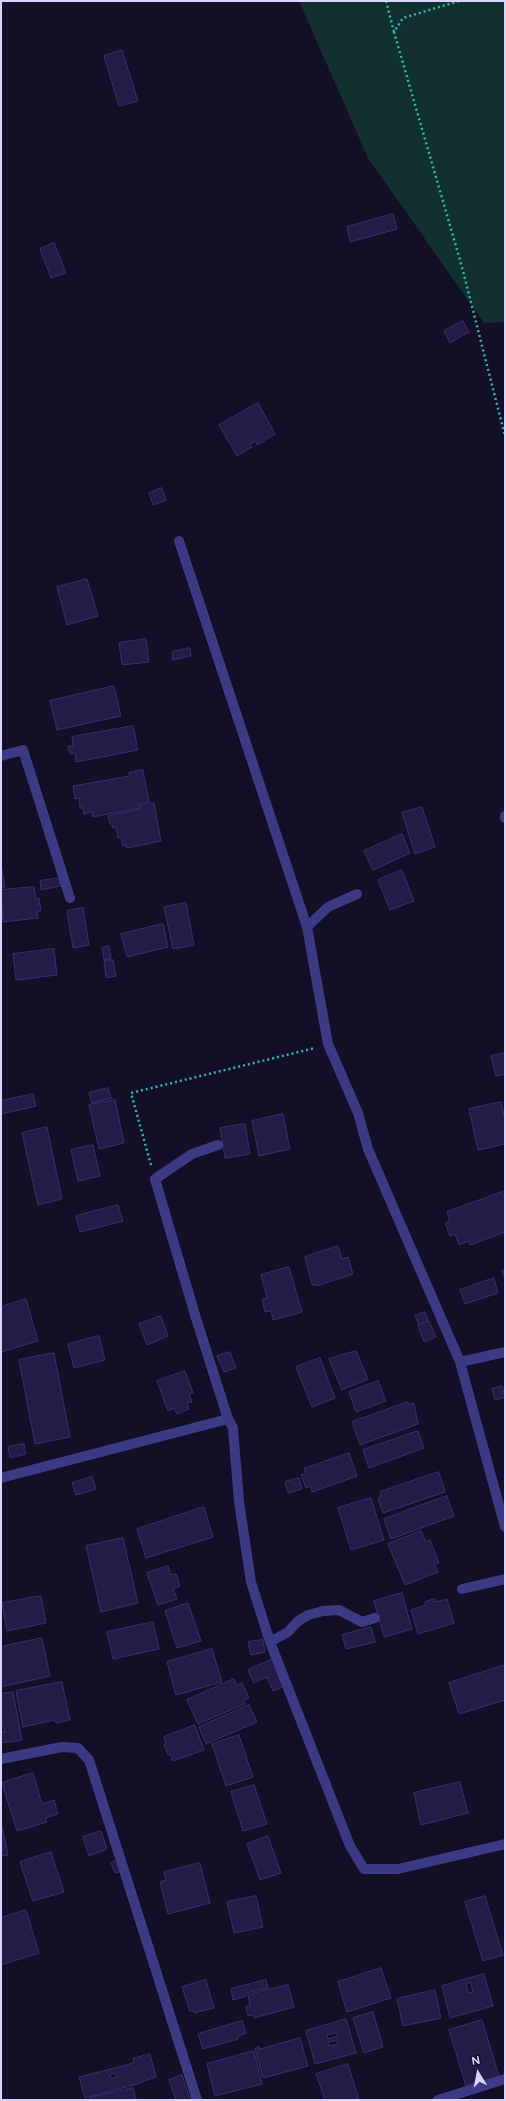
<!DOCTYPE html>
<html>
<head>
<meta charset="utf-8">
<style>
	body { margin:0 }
	#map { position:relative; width:506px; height:2101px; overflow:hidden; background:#130f26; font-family:Figtree,sans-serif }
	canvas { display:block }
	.frame { position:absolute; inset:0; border:2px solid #d9d4ff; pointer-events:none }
	.north { position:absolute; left:458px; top:2053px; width:40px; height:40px; -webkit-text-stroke:3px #130f26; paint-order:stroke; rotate:350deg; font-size:11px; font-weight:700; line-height:16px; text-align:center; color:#d9d4ff }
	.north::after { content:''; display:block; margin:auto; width:14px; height:18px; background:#d9d4ff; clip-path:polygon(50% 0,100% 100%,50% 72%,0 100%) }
</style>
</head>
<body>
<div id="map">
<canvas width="506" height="2101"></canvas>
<div class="frame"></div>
<div class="north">N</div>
</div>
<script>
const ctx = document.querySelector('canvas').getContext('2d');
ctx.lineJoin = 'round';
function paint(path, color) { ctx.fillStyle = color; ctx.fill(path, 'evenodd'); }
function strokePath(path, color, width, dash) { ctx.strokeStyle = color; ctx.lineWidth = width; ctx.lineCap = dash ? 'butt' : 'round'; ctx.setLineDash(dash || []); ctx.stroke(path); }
paint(new Path2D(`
	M299,1h206v321l-21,1 -116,-165z`), '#12302f');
const building = new Path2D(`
	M122,50l16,51 -19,5 -15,-50z
	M393,214l4,15 -47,13 -3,-15z
	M54,243l12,30 -15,5 -11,-29z
	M463,321l6,11 -19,11 -6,-12z
	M258,403l17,31 -18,11 -1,-4 -6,3 2,3 -15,9 -18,-31z
	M162,488l4,12 -13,5 -4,-12z
	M87,579l11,37 -31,9 -10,-38z
	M146,639l3,23 -27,3 -3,-22z
	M190,648l1,8 -18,4 -1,-8z
	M114,686l7,30 -64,14 -7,-29z
	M133,726l5,24 -62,12 -1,-9 -5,1 -2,-8h5l-1,-9z
	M143,770l6,32 -11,2 1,4 -46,9 -1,-5 -8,2 -1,-6h-3l-1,-10 -4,1 -2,-13 57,-10 -1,-3z
	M154,803l7,38 -34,7 -1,-3 -3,1 -2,-9 -3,1 -2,-11 -3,1 -1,-4h-2l-2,-8 33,-7 -1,-3z
	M422,807l13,40 -20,7 -13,-41z
	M402,834l8,19 -37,17 -9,-19z
	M1,865l4,22 -4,1z
	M402,870l12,31 -24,9 -12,-30z
	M59,878l1,8 -19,4 -1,-9z
	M34,887l2,12 3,-1 2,13h-4l1,7 -35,4 -2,-32z
	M186,903l8,42 -21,4 -9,-42z
	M83,908l6,37 -16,3 -6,-37z
	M163,924l5,23 -41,10 -6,-23z
	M109,946l2,12 -7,2 -2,-12z
	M54,949l3,26 -41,5 -3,-26z
	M113,960l3,16 -10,2 -2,-17z
	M505,1053v21l-9,2 -5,-20z
	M108,1088l3,10 -19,5 -3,-10z
	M33,1094l3,12 -35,8v-13z
	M115,1100l9,43 -25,6 -10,-44z
	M501,1102l4,19v23l-27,6 -9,-41z
	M283,1114l7,35 -31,7 -7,-35z
	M245,1124l5,30 -25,4 -5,-30z
	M47,1127l15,72 -24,6 -16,-72z
	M93,1145l7,31 -22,5 -7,-31z
	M505,1191v41l-35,13 -1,-4 -10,4 -4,-11 -5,2 -5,-13 5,-2 -3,-9z
	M118,1205l5,16 -43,11 -4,-16z
	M338,1246l4,13 6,-2 5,17 -37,12 -1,-2 -3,1 -7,-28z
	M289,1267l13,45 -29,8 -2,-9 -6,1 -3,-13 5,-1 -6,-23z
	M505,1270v10l-3,-9z
	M494,1278l4,15 -33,11 -5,-14z
	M26,1299l12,42 -37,11v-45z
	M425,1312l3,9 -9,4 -4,-9z
	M161,1316l7,20 -21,9 -8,-21z
	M429,1321l7,16 -12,5 -6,-16z
	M99,1336l6,24 -31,8 -6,-24z
	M356,1351l12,28 -26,11 -13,-31z
	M230,1352l6,16 -12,4 -7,-16z
	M54,1353l16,84 -35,7 -16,-84z
	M320,1358l15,40 -23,9 -16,-40z
	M185,1371l8,22 -4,1 3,8 -5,1 2,6 -12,5 -3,-6 -6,3 -11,-30z
	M378,1381l8,20 -30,11 -7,-20z
	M502,1386l3,11 -10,3 -3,-11z
	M408,1402v3l6,-2 4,21 -58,21 -8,-23z
	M418,1431l6,17 -55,20 -6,-18z
	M24,1444l2,10 -16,4 -2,-11z
	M349,1453l8,23 -45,16 -1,-6 -5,2 -5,-13 5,-1 -2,-5z
	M439,1472l6,20 -62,21 -5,-15 3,-1 -1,-5z
	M92,1477l4,12 -20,6 -4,-12z
	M299,1478l3,11 -14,4 -3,-11z
	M447,1496l7,20 -63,23 -7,-20z
	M371,1498l13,42 -33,10 -13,-42z
	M204,1507l9,30 -67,21 -9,-29z
	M421,1531l5,11 4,-2 9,23 -5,1 4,8 -33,13 -17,-41z
	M123,1538l15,65 -37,9 -15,-66z
	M168,1566l3,9 5,-1 4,12 -7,3 4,10 -19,6 -11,-32z
	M402,1593l10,36 -28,8 -10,-36z
	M41,1596l5,27 -39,8 -5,-28z
	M435,1599v3l12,-3 7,24 -36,11 -7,-24 15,-5 -1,-3z
	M188,1603l13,38 -24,7 -12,-37z
	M153,1622l6,27 -46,10 -6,-27z
	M371,1627l4,15 -29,7 -4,-14z
	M42,1638l8,38 -49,11v-40z
	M263,1640l2,12 -14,3 -3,-13z
	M212,1649l10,33 -46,13 -9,-33z
	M273,1659l12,27 -12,5 -6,-14 -13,6 -6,-13z
	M505,1665v35l-46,14 -10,-31z
	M234,1679l3,6 5,-2 7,15 -5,2 1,4 -47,20 -11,-24z
	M62,1682l8,38 -14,3 -1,-3 -32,7 -7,-36z
	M13,1692l9,48 -21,3v-12l4,1 -4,-11v-27z
	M249,1705l8,17 -51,22 -7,-17z
	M195,1725l9,25 -31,11 -3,-7 -2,1 -4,-11 2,-1 -2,-6z
	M239,1735l14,42 -27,9 -14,-42z
	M33,1773l9,31 12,-4 4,14 -13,4 2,4 -30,9 -15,-48z
	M460,1782l8,31 -47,12 -7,-32z
	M254,1785l13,39 -24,7 -12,-39z
	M1,1822l7,33 -7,1z
	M101,1831l6,18 -18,7 -6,-19z
	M268,1836l13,37 -21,7 -13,-36z
	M51,1852l13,40 -31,9 -13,-39z
	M118,1860l5,11 -8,2 -4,-10z
	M200,1863l10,40 -42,11 -8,-32 6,-2 -2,-8z
	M256,1896l7,31 -29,6 -7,-31z
	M485,1896l18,59 -20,6 -18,-59z
	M26,1910l13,43 -38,12v-47z
	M381,1968l10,30 -44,14 -9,-30z
	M484,1974l9,32 -43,12 -8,-32zM471,1983l2,9 -5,1 -2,-9z
	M206,1980l8,28 -20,5 -1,-3 -3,1 -8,-24z
	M266,1980l2,8 -22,5v3l-13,4 -2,-11z
	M288,1985l6,22 -40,11 -1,-3 -5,1 -2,-10 4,-1 -2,-10z
	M435,1990l6,28 -38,8 -6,-27z
	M373,2012l10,35 -19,6 -11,-35z
	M346,2019l10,34 -41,11 -9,-33zM337,2033l1,3 -10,3 -1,-4zM337,2040l1,4 -9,2 -1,-3z
	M482,2020l17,56 -33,10 -17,-56z
	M242,2021l4,12 -8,3v3l-35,10 -5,-15z
	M300,2038l8,28 -45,12 -8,-30 4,-2v3z
	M254,2051l8,33 -47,12 -8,-32z
	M150,2054l6,23 -15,5v1l-56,15 -6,-21 55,-14 -1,-4zM115,2073l2,4 -6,2 -1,-4z
	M348,2064l11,36h-34l-9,-26z
	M182,2075l8,25h-14l-7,-20z
	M133,2088l3,12h-46v-2z`);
paint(building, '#241b47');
strokePath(building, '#3b2d73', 1);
strokePath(new Path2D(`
	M386,1l8,31
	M459,1l-56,17 -9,14 68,235 43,169
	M151,1165l-20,-72 184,-45`), '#2fb8b0', 2.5, [2, 3]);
strokePath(new Path2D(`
	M179,541l128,386
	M1,756l22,-6 47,148
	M505,816v2
	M357,894l-29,13 -21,20 21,117 30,69 10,36 92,213 45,165
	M218,1145l-26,9 -37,25 40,136 33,104
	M460,1362l45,-10
	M1,1478l227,-59 5,9 6,74 12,80 19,60 80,204 14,23h34l107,-25
	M462,1589l43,-10
	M270,1642l18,-10 9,-10 11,-7 15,-4 16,-1 23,12 13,-4
	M1,1759l61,-12 16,1 11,12 108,340
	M438,2100l67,-21`), '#3d3a85', 10);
</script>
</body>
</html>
